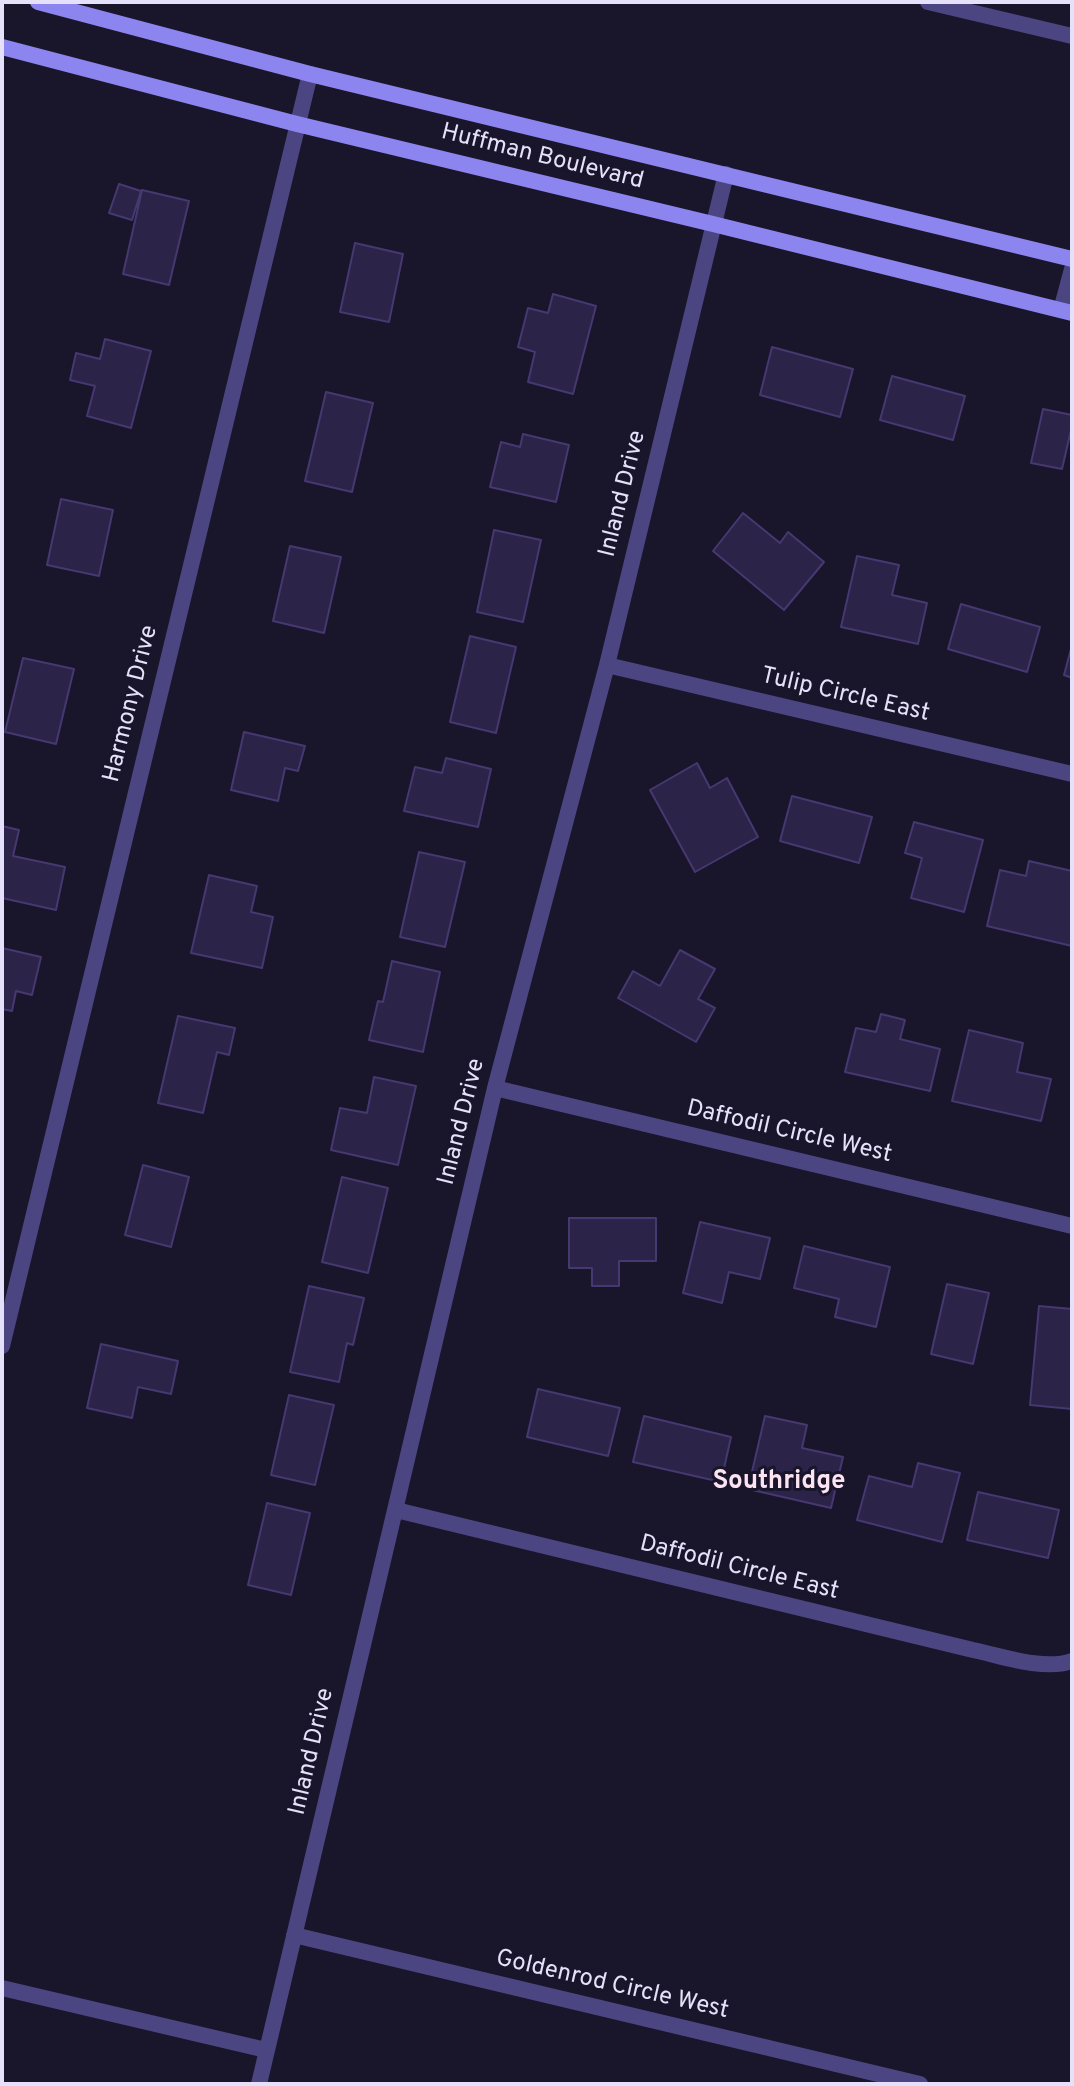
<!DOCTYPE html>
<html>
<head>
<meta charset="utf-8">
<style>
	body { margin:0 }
	#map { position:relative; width:1074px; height:2086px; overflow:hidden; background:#19152a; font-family:Overpass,sans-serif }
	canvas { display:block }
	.frame { position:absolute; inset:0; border:4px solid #e5e1fb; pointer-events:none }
</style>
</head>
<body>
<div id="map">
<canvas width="1074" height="2086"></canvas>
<div class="frame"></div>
</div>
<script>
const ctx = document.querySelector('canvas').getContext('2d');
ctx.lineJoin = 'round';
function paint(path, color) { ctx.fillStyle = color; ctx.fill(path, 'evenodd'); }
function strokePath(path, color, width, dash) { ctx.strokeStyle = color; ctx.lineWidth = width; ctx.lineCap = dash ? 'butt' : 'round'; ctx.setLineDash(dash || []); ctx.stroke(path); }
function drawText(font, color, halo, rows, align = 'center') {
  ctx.font = font + ' Overpass,sans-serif'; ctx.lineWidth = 6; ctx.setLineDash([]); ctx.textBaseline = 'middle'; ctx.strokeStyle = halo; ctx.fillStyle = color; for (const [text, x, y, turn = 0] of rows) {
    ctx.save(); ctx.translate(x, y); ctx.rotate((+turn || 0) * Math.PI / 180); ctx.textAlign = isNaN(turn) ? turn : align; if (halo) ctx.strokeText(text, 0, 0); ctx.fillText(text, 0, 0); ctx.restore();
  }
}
const building = new Path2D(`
	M119,184l22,7 -9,29 -23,-7z
	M142,190l47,11 -20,84 -46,-11z
	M355,243l48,11 -14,68 -49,-10z
	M553,294l43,12 -23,88 -45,-12 7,-30 -17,-5 10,-39 20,5z
	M105,339l46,12 -20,77 -44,-12 8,-30 -25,-6 6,-27 24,6z
	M772,347l81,22 -13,48 -80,-22z
	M892,376l73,20 -12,44 -73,-20z
	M326,392l47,11 -21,89 -47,-11z
	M1043,409l29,6v11l-10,43 -31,-6z
	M523,434l46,11 -13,57 -66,-15 11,-45 19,5z
	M61,499l52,11 -14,66 -52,-11z
	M743,513l37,30 8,-11 36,30 -40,48 -71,-59z
	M494,530l47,10 -18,82 -46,-10z
	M290,546l51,11 -17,76 -51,-12z
	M857,556l42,9 -7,30 35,8 -9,41 -77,-17z
	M961,604l79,23 -13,45 -79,-23z
	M470,636l46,11 -20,86 -46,-11z
	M1072,645v33l-8,-3z
	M23,658l51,11 -18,75 -51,-12z
	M244,732l61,14 -7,25 -13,-3 -7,33 -47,-11z
	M446,758l45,11 -13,58 -74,-16 11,-44 27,6z
	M697,763l13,25 17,-10 31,59 -63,35 -45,-82z
	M792,796l80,21 -13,46 -79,-22z
	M914,822l69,18 -19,72 -53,-14 11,-40 -17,-5z
	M2,826l17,4 -6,26 52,11 -9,43 -54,-12z
	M419,852l46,10 -20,85 -45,-10z
	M1029,861l43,10v75l-85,-20 13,-56 26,6z
	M209,875l48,11 -6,26 22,5 -11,51 -71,-15z
	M2,948l39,9 -9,38 -16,-4 -4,20 -10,-2z
	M680,950l35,19 -17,30 17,9 -19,34 -78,-44 15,-27 27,15z
	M392,961l48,11 -17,80 -54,-12 9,-39 5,1z
	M881,1014l24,6 -5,19 40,10 -10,42 -85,-19 11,-44 20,4z
	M178,1016l57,12 -6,27 -12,-3 -14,61 -45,-10z
	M969,1030l54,13 -6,29 34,7 -10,42 -89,-20z
	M374,1077l42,9 -18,79 -67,-15 9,-42 27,5z
	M143,1165l46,12 -18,70 -46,-12z
	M342,1177l46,11 -20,85 -46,-11z
	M569,1218h87v43h-37v25h-27v-18h-23z
	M700,1222l70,16 -10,41 -31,-7 -7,31 -39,-10z
	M804,1246l86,21 -14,60 -41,-10 4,-18 -45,-11z
	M947,1284l42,9 -16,71 -42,-10z
	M309,1286l55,12 -11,47 -6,-2 -8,39 -49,-10z
	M1039,1306l33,3v100l-42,-4z
	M101,1344l77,17 -7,33 -33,-7 -6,31 -45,-10z
	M538,1389l82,19 -12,48 -81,-19z
	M289,1395l45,10 -19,80 -44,-10z
	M644,1416l87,21 -10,45 -88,-20z
	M765,1416l42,9 -5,23 41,9 -12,51 -83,-19z
	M918,1463l42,10 -18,69 -85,-22 12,-44 43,11z
	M978,1492l81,18 -11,48 -81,-18z
	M267,1503l43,10 -19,82 -43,-10z`);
paint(building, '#2c2348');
strokePath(building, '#463871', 2);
strokePath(new Path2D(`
	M928,2l144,34
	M1061,310l11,-41`), '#4b4682', 16);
strokePath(new Path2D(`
	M607,665l465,109
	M495,1088l577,138
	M2,1346l308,-1272
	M396,1510l577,140c29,6 71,21 99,11
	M294,1935l626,149
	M2,1988l264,62
	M259,2084l236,-996 112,-423 119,-491`), '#4b4682', 16);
strokePath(new Path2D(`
	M38,2l272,72 762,185
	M2,47l295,77 416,100 359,89`), '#8c84ef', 16);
drawText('24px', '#e5e1fb', '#19152a', [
	["Huffman Boulevard",542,158,14],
	["Inland Drive",624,494,-76],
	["Tulip Circle East",845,696,13],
	["Harmony Drive",132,704,-76],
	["Inland Drive",463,1122,-76],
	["Daffodil Circle West",789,1133,13],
	["Daffodil Circle East",739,1569,14],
	["Inland Drive",313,1752,-77],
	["Goldenrod Circle West",612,1986,13]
]);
drawText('bold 26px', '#fbe3f1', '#19152a', [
	["Southridge",779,1483]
]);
</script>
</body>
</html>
